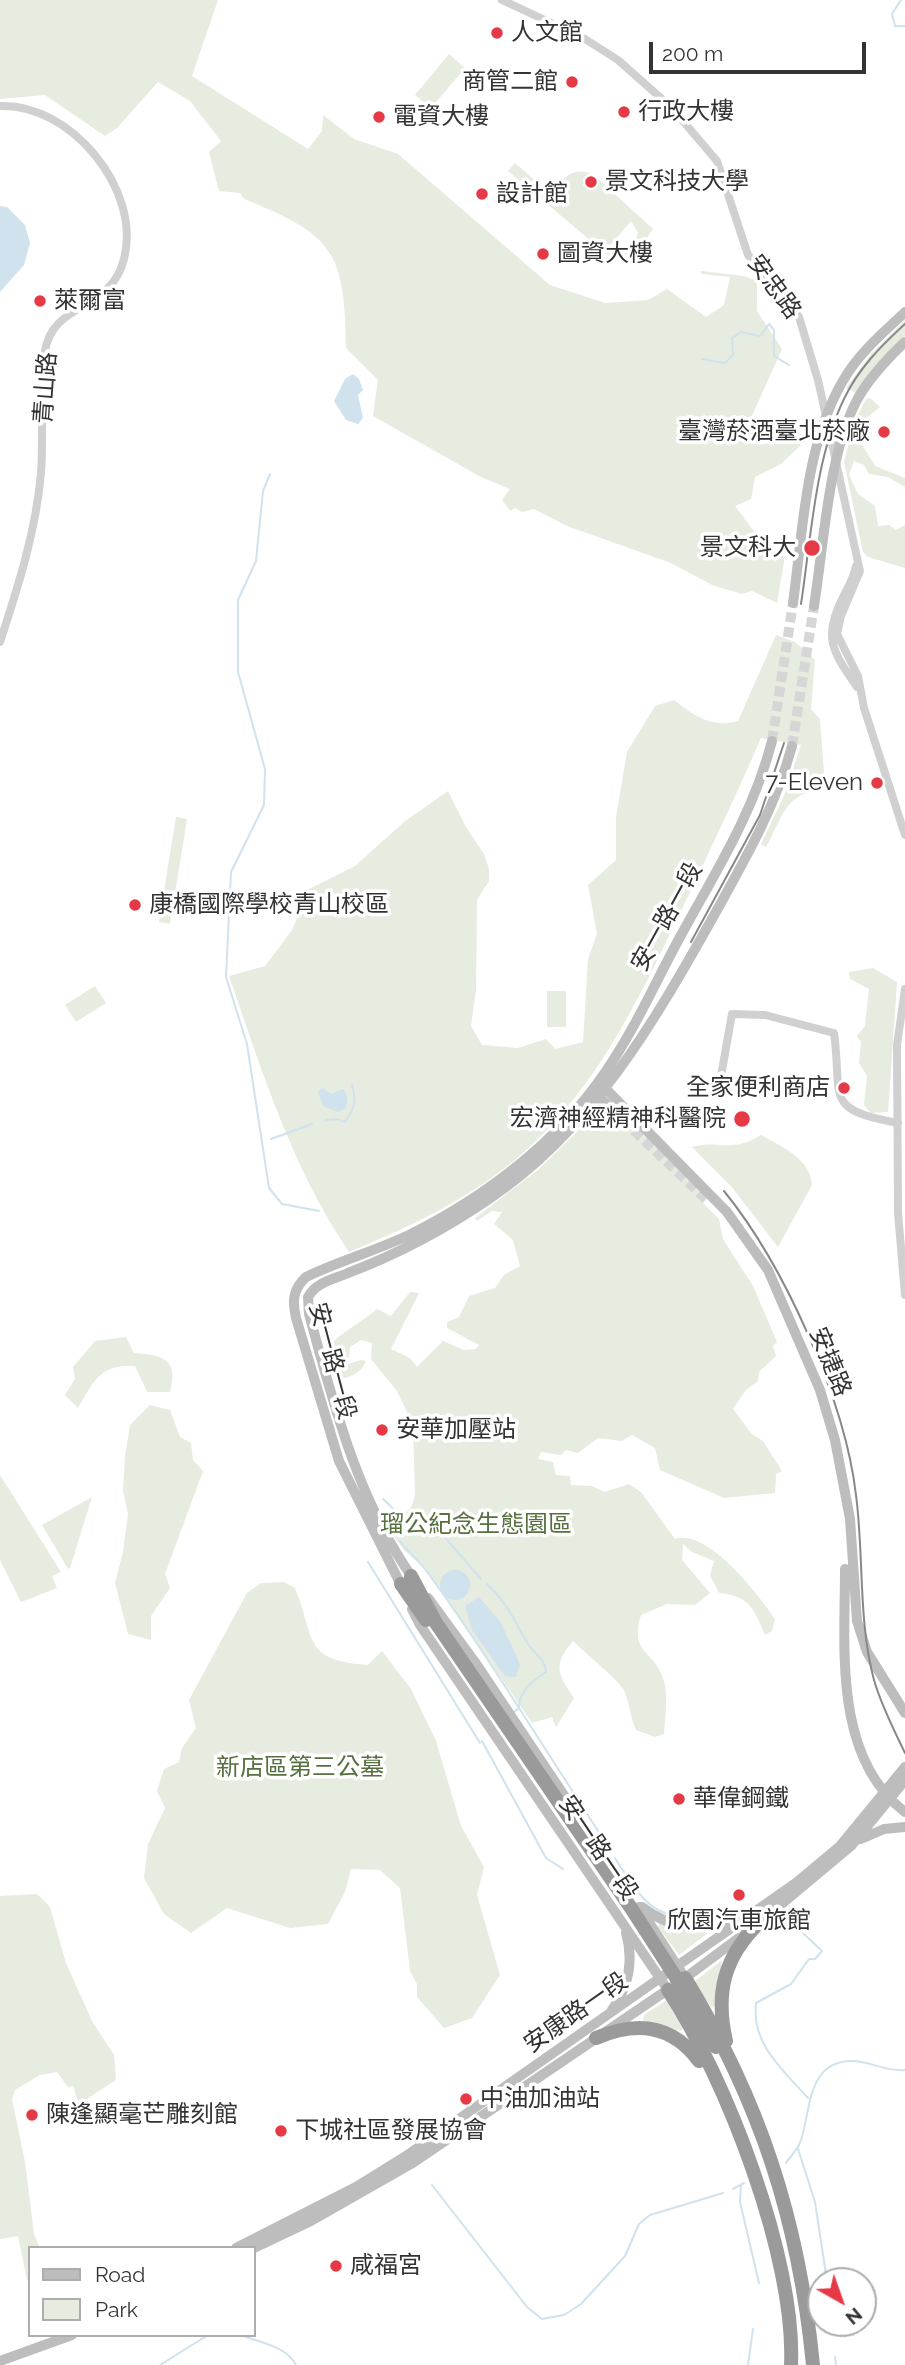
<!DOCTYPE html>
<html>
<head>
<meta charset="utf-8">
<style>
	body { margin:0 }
	#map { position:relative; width:905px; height:2365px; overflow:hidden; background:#fff; font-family:Raleway,sans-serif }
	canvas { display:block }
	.legend { position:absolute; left:28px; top:2246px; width:228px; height:91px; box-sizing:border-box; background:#fff; border:2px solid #adadad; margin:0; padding:9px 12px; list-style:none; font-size:21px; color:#333 }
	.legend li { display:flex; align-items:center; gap:14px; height:35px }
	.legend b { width:35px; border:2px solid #adadad }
	.north { position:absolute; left:807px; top:2267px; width:70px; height:70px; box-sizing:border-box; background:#fff; border:2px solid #adadad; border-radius:50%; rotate:140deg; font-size:19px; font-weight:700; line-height:28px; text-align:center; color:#333 }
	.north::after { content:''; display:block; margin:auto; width:24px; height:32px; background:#e63946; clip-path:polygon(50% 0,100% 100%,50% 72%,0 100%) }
	.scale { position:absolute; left:649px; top:42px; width:217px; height:32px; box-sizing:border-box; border:4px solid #333; border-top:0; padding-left:9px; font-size:21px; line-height:24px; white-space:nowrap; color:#333; -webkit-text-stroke:5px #fff; paint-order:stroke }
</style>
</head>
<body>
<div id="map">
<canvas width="905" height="2365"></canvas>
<ul class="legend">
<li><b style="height:9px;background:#bdbdbd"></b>Road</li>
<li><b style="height:19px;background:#e6ecdf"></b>Park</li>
</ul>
<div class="north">N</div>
<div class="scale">200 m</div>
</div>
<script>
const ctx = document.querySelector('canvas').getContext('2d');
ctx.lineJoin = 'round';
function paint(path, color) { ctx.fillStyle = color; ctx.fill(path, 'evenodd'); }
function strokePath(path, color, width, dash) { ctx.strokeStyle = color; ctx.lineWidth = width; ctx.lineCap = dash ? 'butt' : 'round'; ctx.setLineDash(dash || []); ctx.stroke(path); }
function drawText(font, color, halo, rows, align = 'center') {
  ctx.font = font + ' Raleway,"Noto Sans TC",sans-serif'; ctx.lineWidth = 7; ctx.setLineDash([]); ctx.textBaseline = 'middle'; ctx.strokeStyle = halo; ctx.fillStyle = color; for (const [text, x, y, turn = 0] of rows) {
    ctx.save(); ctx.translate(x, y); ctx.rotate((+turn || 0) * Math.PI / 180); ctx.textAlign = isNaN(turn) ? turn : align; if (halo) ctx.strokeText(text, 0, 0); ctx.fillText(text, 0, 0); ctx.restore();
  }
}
paint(new Path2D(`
	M0,0h218l-26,76 116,73 14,-18 1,-16 31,24 44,15 152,131 55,18 43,-3 19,-11 39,28 18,-12 6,-28 -29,-3v-3l43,5 13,5v30l25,38 -31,69 10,27 29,-11 11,11 -20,19 -26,13 -4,22 -16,7 32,43 18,7 -8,47 -25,-12 -10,3 -30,-9 -41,-22 -104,-37 -33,-17 -12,3 -7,-4 -5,3 -8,-11 8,-11 -29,-12 -108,-61 5,-36 -32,-32c-1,-96 -12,-113 -102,-149l-4,-6 -21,-2 -10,-39 12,-11 -31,-40 -32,-19 -41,46 -12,8 -60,-41 -45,4z
	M449,54l16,14 -34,40 -16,-13z
	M515,163l39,34c5,-19 21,-33 41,-21l58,53c-9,10 -7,21 -22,29l-21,-1 -102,-86zM631,221l7,12 -4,13 -14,6 -11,-5z
	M905,320v15l-49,58 -10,-5 25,-34z
	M870,398l10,9 -16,13 -3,23 14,23 30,12v9l-17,-10 -19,-3 -5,-9 -10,-4 -5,14 9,19 17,12 3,20 11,-1 7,5 9,-5v43l-37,-11 -5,-5 -19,-90 10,-40 12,-23z
	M776,635l19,7 20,18 -4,49 9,10 5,68c-41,9 -40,25 -59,60l-5,-3 23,-48 17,-51 -40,-7c-26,60 -54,118 -82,177 -42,88 -82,172 -156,238 -50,44 -113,74 -174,99 -57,-84 -87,-181 -120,-276l36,-10 27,-36 17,-41 46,-23 49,-44 44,-31 18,36 18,27 5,15v12l-12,19 -1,90 -5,36 11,19 36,3 28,-9 9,10 28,-7 5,-83 9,-25 -9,-49 28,-25v-43l11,-65 28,-46 19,-6c22,17 37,28 64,21z
	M176,817l11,2 -17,105 -11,-2z
	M873,968l24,14 -9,130 -17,1 -7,-8 3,-29 -8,-13 2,-21 -4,-6 8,-10 4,-37 -19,-10 -1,-7z
	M95,986l11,17 -30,19 -11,-17z
	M547,991h19v36h-19z
	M600,1109l18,16 9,-9 82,80 -6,7 16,16 4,20 30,47 24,56 -4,4 3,10 -17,16 -1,9 -12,9 -13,19 19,25 11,7 19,30 -6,3 -1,19 -51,5 -64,-28 -5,-22 -23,-13 -10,6 -24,-3 -20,15 -12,-3 -5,5 -20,-3 -3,7 15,3 3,13 14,1 1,9 21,1 12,6 25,-8 12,8 34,47c32,-11 84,56 100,80l-3,12 -7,4c-11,-27 -16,-39 -46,-42l-9,-18 4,-14 -22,-9 -9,-8 -1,16 28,33 -15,12 -28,-1 -26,11c-12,39 13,35 22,63 6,17 2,39 1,56l-9,3 -19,-7c-6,-13 -6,-25 -11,-38 -3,-9 -41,-40 -52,-51 -20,23 -16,33 1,57l-18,29 -4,-10 -20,6 -109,-158 -18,-14 -16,-21 23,-24 3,-12 -2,-69 -16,-34 -26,-32 1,-16 -11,-3 -11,7 -2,17 13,-4 5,1c-5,13 -17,17 -31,19l-8,-31c14,-18 33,-25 50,-40l14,7 19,-24 9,1 -28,56 19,9 7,9 26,-26 21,9 12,-1 3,-4 -32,-17v-6l12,-5 10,-21 26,-8 9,-13 16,-9 -7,-26 -19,-16 8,-12 -10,-1 -15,10 -2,-3 64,-49z
	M761,1135c21,12 49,23 51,50l-34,62 -47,-61 -39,-39c30,-8 38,7 69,-12z
	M126,1337l8,16c29,2 45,6 36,39h-23l-12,-26c-35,-2 -41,15 -57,42l-13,-13 10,-16 -2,-12 22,-26z
	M150,1405l20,5 10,27 11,6 2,17 10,11 -38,103 5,14 -19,28v24l-23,-6 -13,-51 8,-31 5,-38 -5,-23 2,-35 5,-31z
	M0,1475l61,97 -9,4 5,12 -36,14 -21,-42z
	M92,1497l-22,71 -2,1 -26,-44z
	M284,1582l11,6c21,52 7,72 73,77l14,-14 29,38 25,52 25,85 23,41 -7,28 23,80 -28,43 -28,10 -27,-31v-13l-7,-13 -10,-83 -20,-18 -29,-1 -6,23 -17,32 -38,4 -63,-20 -36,25 -27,-19 -20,-36 4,-34 17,-36 -8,-17 7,-22 15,-7 3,-14 14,-20 -7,-28 58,-107 14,-10z
	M37,1894l13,13 16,56 26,58 22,34 2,25 -37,24 -6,-18 -5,1 -11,-15 -17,3 -25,15 -3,9 13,63 9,72 6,14h-10v31l-3,1 -9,-44 -18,3v-343z
	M659,1923l47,9 2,1 -29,22 -21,-28z
	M722,1960l-7,45 -3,3 -18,-26z
	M668,1999l15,30 -2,2 -38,-10 1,-6z`), '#e6ecdf');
paint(new Path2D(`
	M0,206l7,1 18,18 5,18 -6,22 -24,27z
	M353,374l6,5 4,11 -5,5 5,23 -5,6 -12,-4 -12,-19 11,-22z
	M322,1088l9,6 12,-5 5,9 -2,10 -8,4 -15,-6 -5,-14z
	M440 1585a15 15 0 1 1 30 0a15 15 0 1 1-30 0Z
	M479,1597l22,26 19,41 -4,13 -11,-1 -33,-46 -7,-24z`), '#cfe2ee');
strokePath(new Path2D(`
	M901,0l-9,14 3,12h10
	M702,359l23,4 8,-8 -1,-17 9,-6 19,4 9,-12 5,6v26l15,9
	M270,474l-7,17 -7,70 -18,39v72l27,97 -1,36 -33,67 -5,105 21,67 22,144 13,16 37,7
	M326,1120l10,-1 9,3c9,-13 12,-21 7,-37
	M271,1139l41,-15
	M383,1499l21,20 37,14 40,46
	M400,1541c7,11 17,18 25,28 33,45 64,92 94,139l-5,4
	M368,1562l112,181
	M487,1584c22,21 26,35 41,60 7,11 17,14 18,28 -14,9 -27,19 -27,36l90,140
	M482,1741l64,117 17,11
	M615,1858c38,61 43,60 115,60
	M772,1918l14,-1 36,34 -7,8h-6l-18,25 -35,19c-5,41 27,67 52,95
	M798,2149l17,53 12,79
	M786,2163c5,-8 12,-13 15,-23 10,-30 6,-79 51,-79 19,0 33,11 53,9
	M432,2185l95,122 15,12 22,-4 17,-11 44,-48 14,-32 11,-9 73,-22
	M741,2185l-1,17 19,81
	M733,2189l11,-6
	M833,2323l1,4
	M240,2335c19,7 46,11 56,30
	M835,2357l1,8
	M160,2365l48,-30
	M748,2365l5,-36`), '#cfe2ee', 2);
strokePath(new Path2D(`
	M772,741l21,-138
	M792,746l22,-140
	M623,1120l83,79`), '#d6d6d6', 10, [10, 5]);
strokePath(new Path2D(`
	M502,0l83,39 33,21 53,47 46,54 31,94 36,40 15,22 19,63 42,191 -19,45 -4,18 21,42 6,32 41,127
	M0,106c70,-3 142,83 124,153 -13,53 -71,42 -79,92 -6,38 -1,82 -4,122 -5,58 -23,114 -41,169
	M856,566c-2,12 -8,21 -13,31 -21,41 -10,55 14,90
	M905,989l-8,56 1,168 7,82
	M721,1076l11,-62 33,1 69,18c9,65 -12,76 64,90`), '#d0d0d0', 8);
strokePath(new Path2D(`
	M793,603c10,-72 12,-159 51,-224 15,-26 39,-46 61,-67
	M814,606c10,-62 14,-151 43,-206 12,-22 30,-41 48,-58
	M601,1084l126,128 41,58 52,120 15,50 15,79 7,102 10,31 38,61
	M594,1092l29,28
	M845,1569c0,79 -12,188 60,243
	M414,1580c-56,-79 -80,-174 -105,-266l-1,-17c8,-15 26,-18 40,-24 50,-19 97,-44 141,-74 102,-68 164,-175 223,-280 31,-56 63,-110 80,-173
	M404,1591l-65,-130 -43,-143c-4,-17 -3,-29 10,-41 33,-16 69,-26 103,-42 76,-38 149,-93 197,-164 29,-42 50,-90 74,-134 35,-64 74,-125 92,-196
	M428,1598l49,67 153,229
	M412,1609l8,16 248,365
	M861,1839l23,-10 21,-2
	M639,1907l46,71
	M642,1907c29,23 60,23 94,15
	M612,2010c17,-24 22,-49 14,-77
	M236,2248l120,-61 50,-31 391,-274 43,-36 65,-79
	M254,2248l57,-27 100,-57 274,-186 74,-55 92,-77 54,-66
	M0,2361l72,-26`), '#bdbdbd', 10);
strokePath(new Path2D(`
	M685,1978c75,123 114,243 128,387
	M668,1990c58,88 128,269 123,375
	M596,2038c40,-17 76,-14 103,23
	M726,2041c-11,-48 -2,-84 33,-118`), '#9a9a9a', 14);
strokePath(new Path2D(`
	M801,604c10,-65 14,-146 43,-205 14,-30 37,-53 61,-75
	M691,942l69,-127 24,-72
	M724,1191c60,74 121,209 132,304 8,60 2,126 18,185 7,25 20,50 31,73`), '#888', 2);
strokePath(new Path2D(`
	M411,1576l25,47 195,285 51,79 34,60
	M401,1584l25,36`), '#9a9a9a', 14);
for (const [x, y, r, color] of [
	[497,33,7,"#e63946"],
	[572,82,7,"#e63946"],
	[624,112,7,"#e63946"],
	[379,117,7,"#e63946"],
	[591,182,7,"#e63946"],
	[482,194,7,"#e63946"],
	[543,254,7,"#e63946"],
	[40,301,7,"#e63946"],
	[884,432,7,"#e63946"],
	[812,548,9,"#e63946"],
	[877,783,7,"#e63946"],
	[135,905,7,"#e63946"],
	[844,1088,7,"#e63946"],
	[742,1119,9,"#e63946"],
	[382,1430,7,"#e63946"],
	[679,1799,7,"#e63946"],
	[739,1895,7,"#e63946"],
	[466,2099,7,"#e63946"],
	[32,2115,7,"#e63946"],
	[281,2131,7,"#e63946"],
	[336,2266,7,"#e63946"]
]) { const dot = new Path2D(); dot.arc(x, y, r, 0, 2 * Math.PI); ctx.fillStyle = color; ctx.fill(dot); strokePath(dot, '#fff', 2.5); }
drawText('24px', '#333', '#fff', [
	["人文館",511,33],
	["商管二館",558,82,"right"],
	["行政大樓",638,112],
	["電資大樓",393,117],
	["景文科技大學",605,182],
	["設計館",496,194],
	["圖資大樓",557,254],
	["萊爾富",54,301],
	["臺灣菸酒臺北菸廠",870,432,"right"],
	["景文科大",796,548,"right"],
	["7-Eleven",863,783,"right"],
	["康橋國際學校青山校區",149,905],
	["全家便利商店",830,1088,"right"],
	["宏濟神經精神科醫院",726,1119,"right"],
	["安華加壓站",396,1430],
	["華偉鋼鐵",693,1799],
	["欣園汽車旅館",739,1921,"center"],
	["中油加油站",480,2099],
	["陳逢顯毫芒雕刻館",46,2115],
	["下城社區發展協會",295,2131],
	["咸福宮",350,2266]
], 'left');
drawText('24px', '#333', '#fff', [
	["安忠路",774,287,54],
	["青山路",46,388,-86],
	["安一路一段",667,917,-61],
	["安一路一段",332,1361,75],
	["安捷路",830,1362,68],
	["安一路一段",598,1848,56],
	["安康路一段",576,2013,-35]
]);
drawText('24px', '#56703f', '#fff', [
	["瑠公紀念生態園區",476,1525],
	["新店區第三公墓",300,1768]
]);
</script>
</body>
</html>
